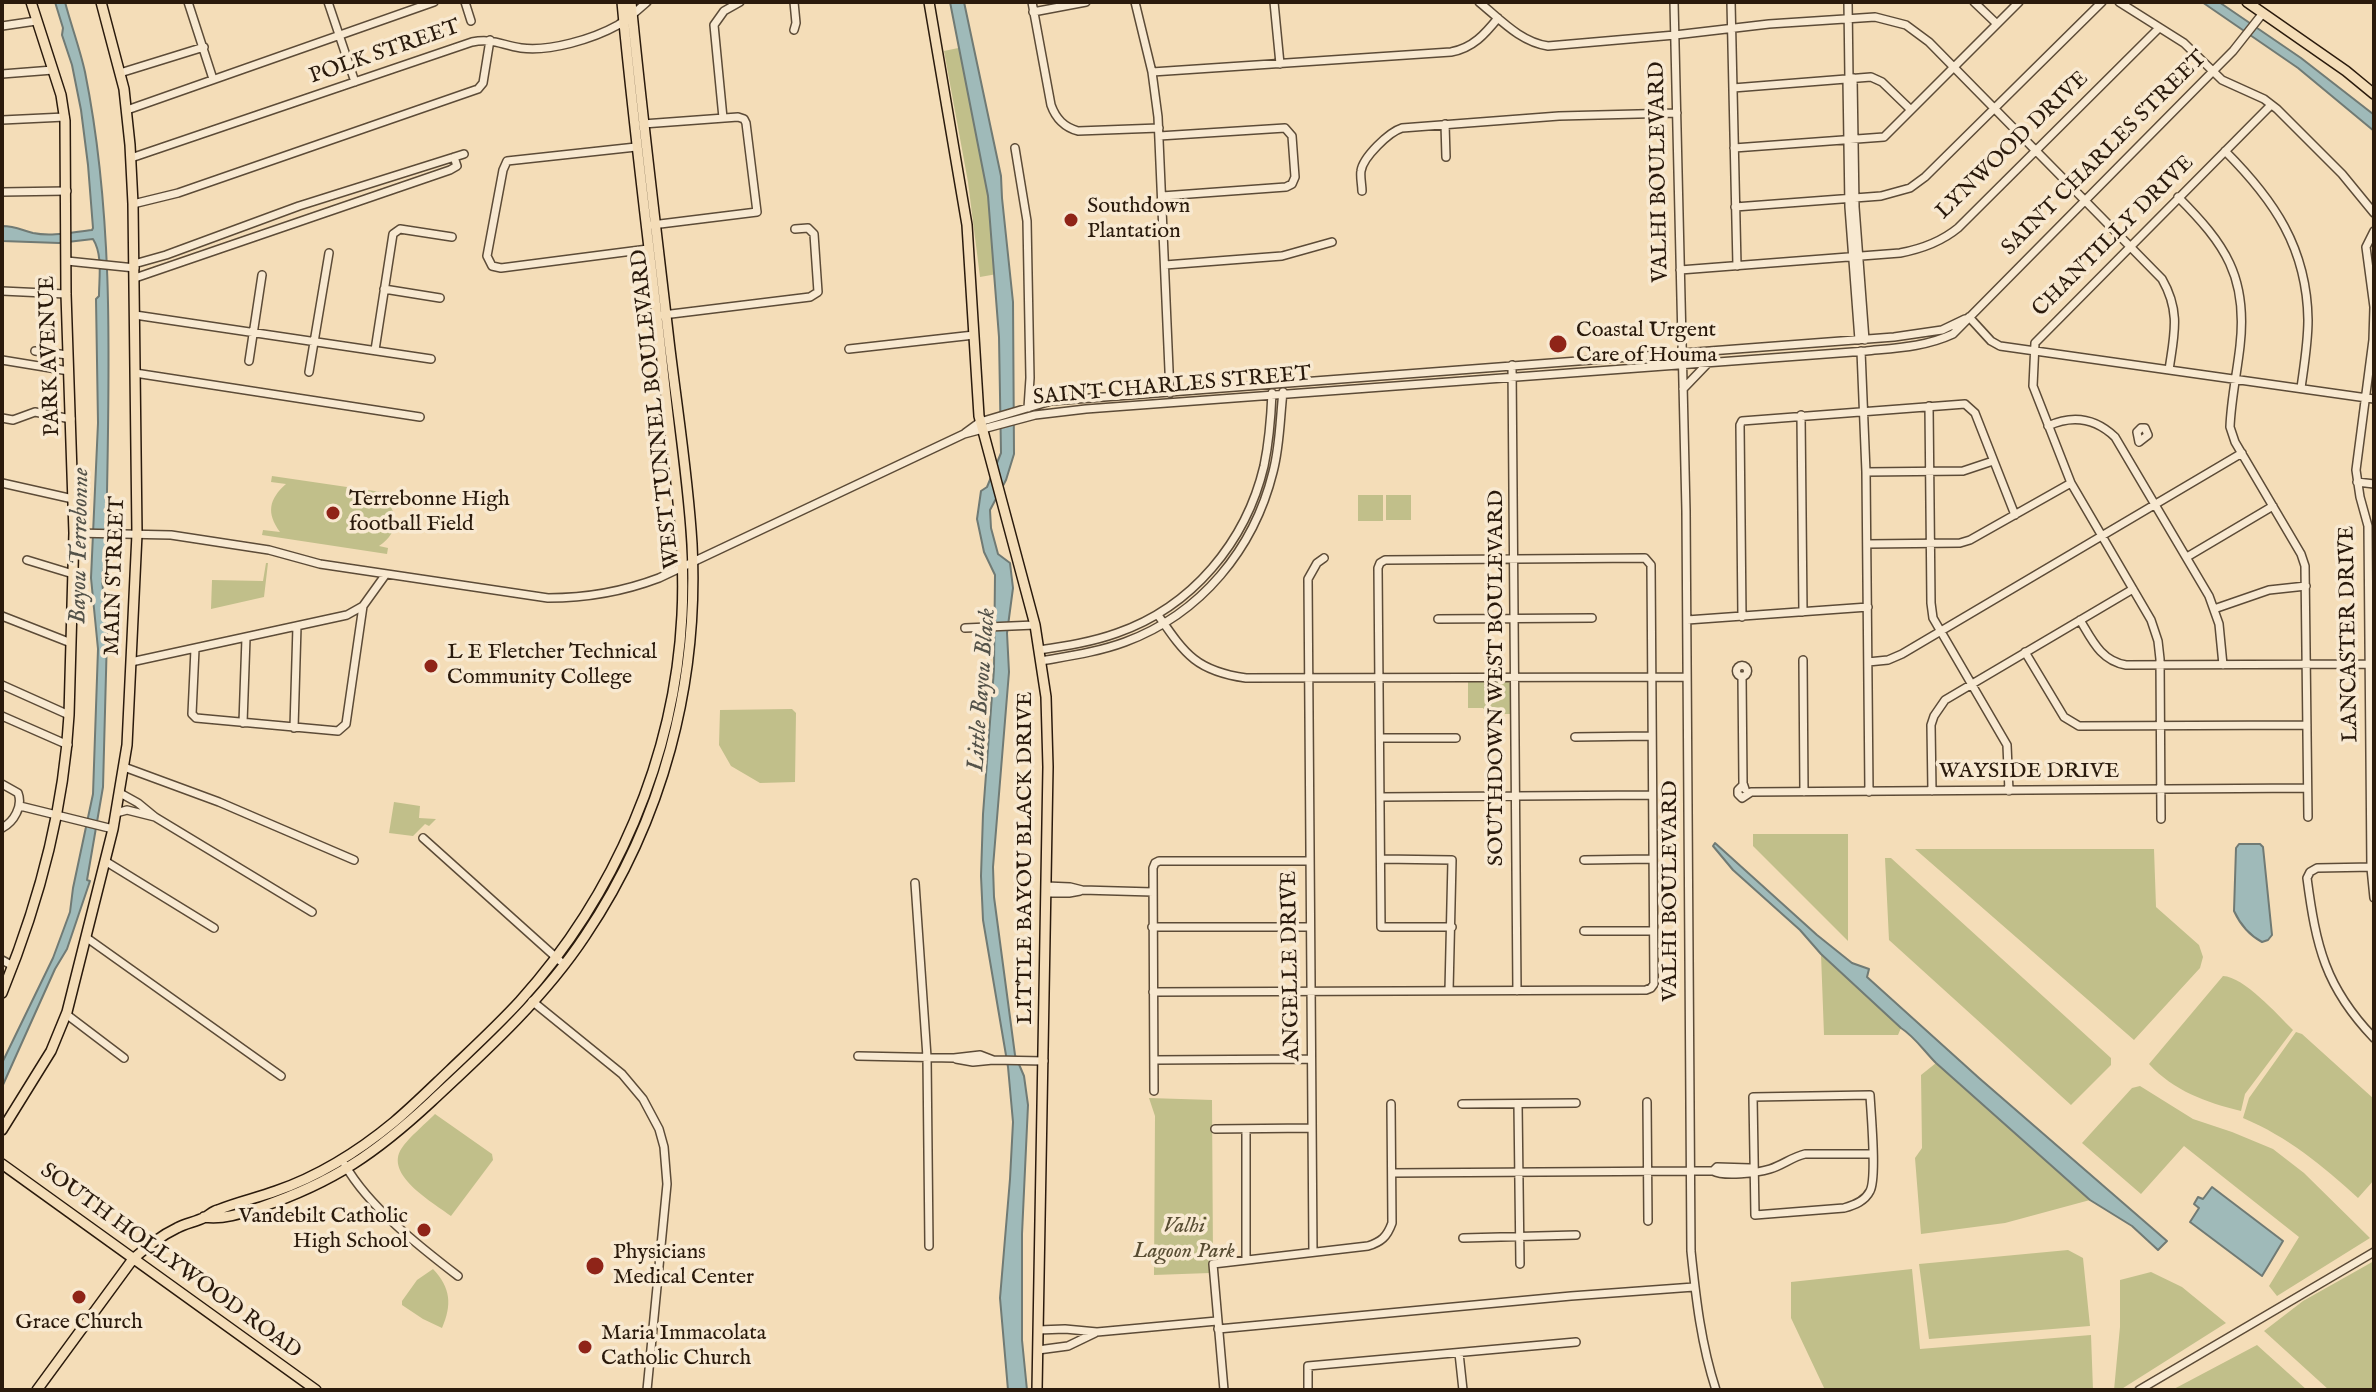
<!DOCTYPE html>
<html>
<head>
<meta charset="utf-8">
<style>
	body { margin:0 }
	#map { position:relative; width:2376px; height:1392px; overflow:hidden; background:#f4ddb8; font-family:"IM FELL English",serif }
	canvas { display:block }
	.frame { position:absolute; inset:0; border:4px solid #2a1a0c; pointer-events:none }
</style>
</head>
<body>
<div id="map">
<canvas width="2376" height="1392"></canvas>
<div class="frame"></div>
</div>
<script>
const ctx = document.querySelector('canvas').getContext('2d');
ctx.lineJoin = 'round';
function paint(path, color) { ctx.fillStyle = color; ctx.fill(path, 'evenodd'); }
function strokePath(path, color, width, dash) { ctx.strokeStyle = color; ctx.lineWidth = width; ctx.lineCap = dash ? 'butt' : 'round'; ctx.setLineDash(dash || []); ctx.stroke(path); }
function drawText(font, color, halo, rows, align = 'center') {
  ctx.font = font + ' "IM FELL English",serif'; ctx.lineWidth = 7; ctx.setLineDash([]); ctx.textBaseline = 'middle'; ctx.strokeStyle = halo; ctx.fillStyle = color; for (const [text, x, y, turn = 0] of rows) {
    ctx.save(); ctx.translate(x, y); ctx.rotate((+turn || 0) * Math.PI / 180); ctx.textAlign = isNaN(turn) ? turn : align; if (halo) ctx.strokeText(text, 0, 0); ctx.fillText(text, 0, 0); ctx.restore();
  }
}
paint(new Path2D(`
	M963,47l25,133 9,94 -17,3 -12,-95 -24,-131z
	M272,476l109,16v3c18,17 20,36 -2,51l9,2 -1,6 -125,-19 1,-5 17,2c-14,-19 -11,-33 6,-48l-15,-2z
	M1358,495h25v26h-25z
	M1386,495h25v25h-25z
	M266,563h2l-4,34 -53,12 1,-29 51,1z
	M1506,681l5,2 1,31h-24l-5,-6h-15v-26z
	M792,709l4,4 -1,69 -35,1 -29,-17 -12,-21 1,-35z
	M394,802l26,4 -1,12 17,1 -7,7 -4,-2 -12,12 -24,-3z
	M1753,834h95v107l-95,-95z
	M1915,849h239l2,58 43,38 4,12 -3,11 -66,72z
	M1885,858h6l220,200v7l-40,40 -182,-165z
	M1821,954l80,74 -3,7h-74z
	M2223,976c21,1 54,38 70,54l-48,64 -4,17c-36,-9 -67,-20 -92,-47z
	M2296,1032l6,2 72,65v81l-16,18c-36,-33 -70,-61 -115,-80l6,-20z
	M1936,1063l154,137 -85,23 -84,11 -6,-76 7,-10 -1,-73z
	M2140,1086l53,33 39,13 41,17 31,24 66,65 -93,58 -8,-10 30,-49 -115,-91 -43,48 -59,-51 50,-55z
	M1149,1098l63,2 1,160 -3,3v10l-56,2 1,-159z
	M435,1114l57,40 1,6 -42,56c-17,-13 -64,-39 -51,-65 6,-11 25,-27 35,-37z
	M2068,1250l15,8 7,68 -161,13 -10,-75z
	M2374,1261v129h-45l-65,-59 39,-30z
	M433,1269c18,19 19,36 9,59l-19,-9 -21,-14v-4l15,-21z
	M1912,1269l8,80 171,-14 2,55h-268l-34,-72v-36z
	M2151,1272l31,15 44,36 -106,67h-6l6,-63v-47z
	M2257,1345l50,45h-135z`), '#c1bf8a');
const water = new Path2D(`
	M55,2h10c6,23 15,47 20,70 32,159 23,321 21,482l-4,25 5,57 -4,151 -16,93 3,1 -23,68 -12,20 -53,118v-24l51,-105 17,-46 3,-24 20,-94 5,-145 -7,-71 7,-155 -2,-124 3,-3c0,-18 4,-41 -6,-57l-34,4 -57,-2v-15c14,0 19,4 31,7 19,4 40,-1 59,-3l1,-2 -5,-63 -7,-55 -9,-45 -10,-30 1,-7z
	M950,2h14l37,174 1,22 11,104 1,152 -8,26 -16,30 1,18 7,26 12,9 3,25 -6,45 2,39 -16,195 1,30 21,158 9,21 4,29 -6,129v106l5,50h-19l-8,-92 10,-119 3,-57 -5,-55 -25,-147 -2,-44 2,-62 11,-145 1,-94 -11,-23 -7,-33 4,-28 6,-4 14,-34 -2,-116 -11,-141z
	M2202,2h17l82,56 72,56 1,17 -76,-63z
	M1715,843l102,92 35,28 17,6 -2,8 112,101 188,163 -9,9 -26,-24 -42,-26 -154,-137c-12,-12 -21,-26 -35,-35l-80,-74 -21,-24 -67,-60 -20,-24z
	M2239,844h21l3,3 9,88 -4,5 -6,2c-13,-7 -22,-18 -28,-31l2,-63z
	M2212,1187l71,54 -21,35 -72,-54 9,-14 -5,-4 4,-7 5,2z`);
paint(water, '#9fbab9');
strokePath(water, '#707a74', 2);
const minor = new Path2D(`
	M188,2l25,77
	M328,2l27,80
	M465,2l6,19
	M794,2l2,21 -2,7
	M1032,2l19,103c5,14 13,22 27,26l81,-3
	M1135,2l17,70 6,45 12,276
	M1274,2l6,62
	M1479,2c21,17 41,40 69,44l127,-11 94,-11 106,-7 31,8 23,17 233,237c19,33 12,56 7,91
	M1674,2l12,509 5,740c5,48 10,93 25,139
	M1731,2l6,264
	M1848,2l1,77
	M1974,2l23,22
	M2119,2l65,41 38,37 42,19 13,10 65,65 32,39
	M1033,12l53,-10
	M2,26l34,-5
	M1152,72l299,-20c22,-4 34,-18 47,-34
	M120,73l84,-26
	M2,74l51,-4
	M1853,78l2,129 10,133
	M1847,79l2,128 10,133
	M1733,88l138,-11 11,5 29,28
	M127,110l307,-108
	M723,118l-9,-93 10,-14 16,-9
	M2,120l63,-3
	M643,124l95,-7 6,2 2,4 11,89 -105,13
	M1445,124l1,33
	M1159,136l126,-8 7,8 3,41 -3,7 -6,3 -124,9
	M636,147l-129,14 -4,9 -16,86 5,10 9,2 147,-19
	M1015,148l12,73 3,157 -2,30
	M1734,148l150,-11 135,-135
	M2225,151c49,49 82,97 83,169 0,23 -4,46 -7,68
	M131,158l341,-116c21,-4 29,3 49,6 28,4 72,-9 97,-23 10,-6 20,-15 29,-23
	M1362,191c0,-6 -2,-14 -1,-20 2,-14 28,-39 41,-43l157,-12 118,-3
	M2,192l65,-1
	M2178,197c47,47 70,80 62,149 -3,27 -9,54 -10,81l5,15 66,112 4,12 3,251
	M133,204l45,-11 300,-104 5,-6 7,-43
	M1735,207l146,-11 29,-8 15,-11 177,-175
	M2374,231l-8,16 8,60 -1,33 -17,130 4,27 8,29 3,342 3,30
	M67,261l68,7
	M134,264l32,-9 133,-49 165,-52
	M1165,265l117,-9 50,-14
	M1680,270l220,-17c21,-4 41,-11 58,-25l201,-200
	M135,278l315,-108 7,-4 -3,-9
	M384,289l56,9
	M2,291l64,3
	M135,315l296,44
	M663,315l147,-18 8,-5 -4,-58 -6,-6 -13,1
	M1969,317l22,24 9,5 374,53
	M849,349l125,-14
	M375,350l18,-116 7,-5 52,8
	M35,351l33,4
	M1861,351l5,121 3,320
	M2,360l67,11
	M249,361l13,-86
	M1512,365l5,626
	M309,372l20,-119
	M135,373l285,44
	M1683,389l26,-27
	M1929,406l2,197 2,15 74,127 2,46
	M1801,415l2,197
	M2,418l11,2 22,-8 36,7
	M2048,426c24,-11 47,-8 67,11l94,159 10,28 4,41
	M2141,428h4l3,7 -9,7 -2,-10z
	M965,433l15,-11 71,-21 843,-64 48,-7 23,-11
	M1866,472l97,-1 30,-10
	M2357,482l17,2
	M2,483l71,16
	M74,533l97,2 98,15 51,14 228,34c40,0 74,-6 111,-20l305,-144 71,-19 51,-6 780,-58c30,-3 59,-4 87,-17l280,-283 30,-38
	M1867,544l93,-1 10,-3 101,-57
	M2187,557l86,-51
	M27,560l46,14
	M2214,609l55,-19 37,-4
	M1158,615c27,39 38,56 88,63l441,-1
	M2,616l69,27
	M1742,617l-2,-192 2,-4 223,-17 10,9 40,102
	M1438,619l154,-1
	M1687,620l181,-13
	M2080,620c12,20 21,41 46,45l246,-1
	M965,628l70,-3
	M195,649l-3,65 4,4 142,13 8,-7 17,-118
	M1039,650c27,-4 53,-8 78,-17 75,-26 129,-91 147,-167 5,-24 7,-49 8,-73
	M2025,652l39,65 15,9 228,-1
	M1803,660l1,132
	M1041,661c28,-5 57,-9 84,-19 76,-28 129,-93 148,-170 7,-26 7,-54 10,-80
	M131,662l216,-47 16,-9 23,-32
	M1868,662l20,-2 14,-6 340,-201
	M1736.5 671a5.5 5.5 0 1 1 11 0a5.5 5.5 0 1 1-11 0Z
	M1742,676l1,107 2,6
	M2,685l67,30
	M2,716l66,29
	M243,723l3,-85
	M294,728l3,-102
	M1575,737l76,-1
	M1380,738h76
	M124,767l95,35 135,58
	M2,784l16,9c5,13 -4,29 -16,35
	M1743,785l-5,5v4l4,4 9,-6 556,-4
	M1932,791l-1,-66 3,-9 11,-16 188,-111
	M120,793l18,10 17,14 157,95
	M1380,797l272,-2
	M20,806l93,23
	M116,813l11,-3 28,7
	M2161,819l-1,-160 -2,-18 -7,-21 -80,-137 -38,-97 2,-43 236,-238
	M423,838l137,123
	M1381,859l71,1 -3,131
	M1584,860l68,-1
	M105,861l109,67
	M2374,867l-57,1 -7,4 -3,6c9,68 18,109 67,160
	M915,883l12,174 2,189
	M1046,886l24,1 12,3 71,2
	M1046,893h23l11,-2
	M1152,927h158
	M1584,931h69
	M87,938l194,138
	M2,960l11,6
	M1153,992l493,-2 5,-2 3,-4 -3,-419 -6,-7 -260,2 -5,3 -2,5 3,359h71
	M532,1001l90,73 21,25 16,30 5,18 3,37 -20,206
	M66,1014l58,44
	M858,1056l96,2 26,-3 13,5
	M956,1059l17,3 20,-2 51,1
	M1154,1060l157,-1
	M1154,1091l-1,-223 2,-5 4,-2h150
	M1870,1095c1,19 7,83 0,96 -5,10 -15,14 -26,17l-89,7 -2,-118z
	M1647,1102l1,119
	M1462,1104l114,-1
	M1518,1104l2,160
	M1215,1129l97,-1
	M1246,1129v130
	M345,1165c24,42 75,82 113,111
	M1713,1171c11,6 44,2 57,-2 13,-4 22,-12 35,-15h67
	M1392,1173l299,-2h22l4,-4 33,1 4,3
	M1463,1238l113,-3
	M1313,1252l-5,-673 9,-16 7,-5
	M1218,1329l353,-33 123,-9
	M1038,1330l27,-1 32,3 120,-11
	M1038,1350l30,-4 27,-13
	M1459,1353l4,37
	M1224,1390l-11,-126 155,-18c13,-4 19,-9 24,-23l-1,-119
	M1308,1390v-24l268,-24
	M2139,1390l235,-138`);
const major = new Path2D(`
	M929,2l38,223 12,191 56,209 11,72 2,70 -11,623
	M2247,2l99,69 28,23
	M2,993c36,-88 62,-183 67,-278l5,-182 -8,-239 -1,-173 -4,-26 -30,-93
	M2,1130l49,-79 16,-39 46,-183 14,-84 10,-211 -4,-330 -3,-59 -6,-56 -23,-87
	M2,1164l314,226
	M204,1217c19,3 39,-4 57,-10 73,-25 115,-54 171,-106 55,-51 112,-103 153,-165 78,-116 114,-253 107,-392 -4,-68 -15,-135 -23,-203 -13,-113 -27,-226 -38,-339
	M37,1390l96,-131c14,-12 27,-23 44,-31 9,-5 19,-6 28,-11 4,-2 8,-6 13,-7 19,-8 39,-12 58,-19 43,-15 83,-40 118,-69 19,-16 37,-34 56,-52 23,-22 48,-45 70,-69 95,-105 155,-244 162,-386 4,-76 -9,-151 -17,-227 -14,-129 -31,-257 -43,-386`);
strokePath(minor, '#5c4b37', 10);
strokePath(major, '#2a1a0c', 12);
strokePath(minor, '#f8e9d1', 7);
strokePath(major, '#f4ddb8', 9);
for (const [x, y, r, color] of [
	[1071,220,8,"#8f2418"],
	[1558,344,10,"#8f2418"],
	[333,513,8,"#8f2418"],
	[431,666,8,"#8f2418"],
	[424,1230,8,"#8f2418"],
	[595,1266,10,"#8f2418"],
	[79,1297,8,"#8f2418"],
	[585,1347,8,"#8f2418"]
]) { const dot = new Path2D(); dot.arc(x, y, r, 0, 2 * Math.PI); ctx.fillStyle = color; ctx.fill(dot); strokePath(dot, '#f8e9d1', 3); }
drawText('22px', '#2a1a0c', '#f8e9d1', [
	["POLK STREET",385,53,-19],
	["LYNWOOD DRIVE",2013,146,-44],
	["SAINT CHARLES STREET",2105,154,-45],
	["VALHI BOULEVARD",1660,172,-91],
	["CHANTILLY DRIVE",2114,237,-45],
	["PARK AVENUE",51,356,-92],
	["SAINT CHARLES STREET",1172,387,-5],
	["WEST TUNNEL BOULEVARD",657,409,-96],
	["MAIN STREET",116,576,-88],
	["LANCASTER DRIVE",2350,634,-91],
	["SOUTHDOWN WEST BOULEVARD",1497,678,-90],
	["WAYSIDE DRIVE",2029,772],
	["LITTLE BAYOU BLACK DRIVE",1026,858,-90],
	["VALHI BOULEVARD",1671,891,-90],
	["ANGELLE DRIVE",1292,966,-91],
	["SOUTH HOLLYWOOD ROAD",170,1262,36]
]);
drawText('22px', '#2a1a0c', '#f8e9d1', [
	["Southdown",1087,207],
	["Plantation",1087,232],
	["Coastal Urgent",1576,331],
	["Care of Houma",1576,356],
	["Terrebonne High",349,500],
	["football Field",349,525],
	["L E Fletcher Technical",447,653],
	["Community College",447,678],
	["Vandebilt Catholic",408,1217,"right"],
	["High School",408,1242,"right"],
	["Physicians",613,1253],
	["Medical Center",613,1278],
	["Grace Church",79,1323,"center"],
	["Maria Immacolata",601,1334],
	["Catholic Church",601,1359]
], 'left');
drawText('italic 22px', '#574c32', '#f8e9d1', [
	["Valhi",1184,1227],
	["Lagoon Park",1184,1252]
]);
drawText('italic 24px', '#535249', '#f8e9d1', [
	["Bayou Terrebonne",81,546,-89],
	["Little Bayou Black",983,690,-86]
]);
</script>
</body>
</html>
